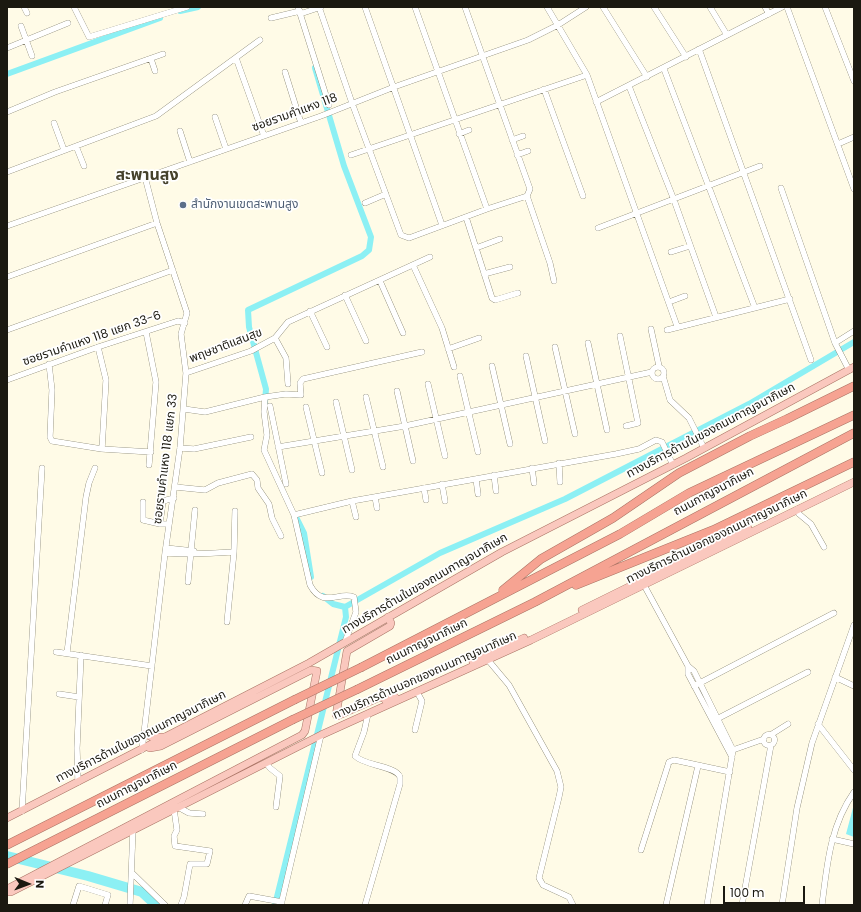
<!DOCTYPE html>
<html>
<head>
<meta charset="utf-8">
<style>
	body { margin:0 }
	#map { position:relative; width:861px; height:912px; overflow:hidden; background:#fffbe7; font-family:Poppins,sans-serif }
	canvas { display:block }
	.frame { position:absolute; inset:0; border:8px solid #1b1910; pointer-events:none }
	.north { position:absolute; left:8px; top:864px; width:40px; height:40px; -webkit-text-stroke:3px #fff; paint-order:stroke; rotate:91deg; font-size:11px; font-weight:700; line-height:16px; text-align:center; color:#1b1910 }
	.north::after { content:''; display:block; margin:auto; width:14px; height:18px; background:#1b1910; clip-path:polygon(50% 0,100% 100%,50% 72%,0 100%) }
	.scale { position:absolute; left:723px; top:886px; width:82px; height:18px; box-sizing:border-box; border:2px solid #1b1910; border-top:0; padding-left:5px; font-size:12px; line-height:14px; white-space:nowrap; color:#1b1910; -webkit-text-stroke:3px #fff; paint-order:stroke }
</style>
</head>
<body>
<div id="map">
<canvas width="861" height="912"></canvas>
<div class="frame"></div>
<div class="north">N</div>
<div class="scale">100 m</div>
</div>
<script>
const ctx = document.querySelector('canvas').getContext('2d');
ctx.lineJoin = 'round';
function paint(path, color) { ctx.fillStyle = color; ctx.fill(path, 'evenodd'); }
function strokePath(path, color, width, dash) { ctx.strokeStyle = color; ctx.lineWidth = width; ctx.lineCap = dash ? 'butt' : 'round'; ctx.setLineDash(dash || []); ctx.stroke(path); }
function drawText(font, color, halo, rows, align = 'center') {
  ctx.font = font + ' Poppins,"Noto Sans Thai",sans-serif'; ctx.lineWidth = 3.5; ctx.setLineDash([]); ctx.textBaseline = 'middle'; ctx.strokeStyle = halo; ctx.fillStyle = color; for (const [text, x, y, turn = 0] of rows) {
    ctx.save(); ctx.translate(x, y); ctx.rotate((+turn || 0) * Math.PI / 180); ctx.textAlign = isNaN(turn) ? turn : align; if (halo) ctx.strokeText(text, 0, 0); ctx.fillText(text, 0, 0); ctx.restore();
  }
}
paint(new Path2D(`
	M854,804v33l-8,-3z`), '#8cf0f4');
strokePath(new Path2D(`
	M180,11l18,-4
	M7,74l153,-56
	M265,402l1,-13 -17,-62 -1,-17 114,-54 7,-6 2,-13 -27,-71 -29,-98
	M295,515l9,18 7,44
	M345,607l95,-54 125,-54 184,-95 105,-62
	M275,905l71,-288 -1,-10 -12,-3 -10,-8`), '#8cf0f4', 6);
strokePath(new Path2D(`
	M7,856l81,20 54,16 14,13`), '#8cf0f4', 10);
const minor = new Path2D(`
	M24,7l3,6
	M74,7l15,30 98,-30
	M298,7l31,98
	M319,7l33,96 49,132 8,3 78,-29 40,-13 3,-7 -65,-182
	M365,7l77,218
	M415,7l72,202
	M547,7l40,68 90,251
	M603,7l44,70
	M654,7l32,50
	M710,7l17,28
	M765,7l4,7
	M787,7l67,182
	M825,7l29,74
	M300,14l21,-7
	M271,18l29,-7
	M21,26l11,30
	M7,48l61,-25
	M699,49l112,311
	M236,58l28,78
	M151,59l4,12
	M664,69l91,239
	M285,72l16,51
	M629,86l45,114 42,117
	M544,89l39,107
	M596,102l186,-95
	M7,112l48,-20 108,-38
	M215,117l11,32
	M54,123l10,27
	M180,131l10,31
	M459,134l10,-4
	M512,140l11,-4
	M838,144l16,-7
	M76,146l8,20
	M351,155l236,-80
	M517,155l11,-4
	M7,172l149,-56 104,-76
	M781,188l54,155 14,27
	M527,196l23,67 4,18
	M365,203l21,-9
	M466,217l26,81 3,2 23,-7
	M7,226l314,-110 73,-29 134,-47 30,-15 28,-18
	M598,228l162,-62
	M476,248l24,-9
	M671,252l19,-6
	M413,265l29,63 12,39
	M484,274l26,-7
	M7,277l150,-54
	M380,281l23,52
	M345,295l21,46
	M669,302l16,-6
	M310,311l17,36
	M651,329l8,37
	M7,330l166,-60
	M667,330l123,-31
	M146,332l10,50 -7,83
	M620,336l18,87 -12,3
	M275,338l11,20 2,26
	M588,343l19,87
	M835,343l19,-12
	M98,347l8,33 -4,69
	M555,347l20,87
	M448,349l31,-11
	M526,356l19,85
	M49,364l3,26 -2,47 2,4 50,8 49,3
	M492,366l18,78
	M652 373a6 6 0 1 1 12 0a6 6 0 1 1-12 0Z
	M186,373l65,-22 24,-13 13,-16 142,-65
	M460,376l18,76
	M663,376l7,24 19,18 15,30
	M7,380l91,-33 80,-26 7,2
	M428,384l17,72
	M397,391l16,70
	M265,397l-1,15 3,23 -3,15 30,65 16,70c13,24 28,6 44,12l2,15 -11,30
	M366,397l17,70
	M336,402l16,68
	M270,406l16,78
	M306,407l16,66
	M184,409l21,3 60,-15 21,-3 15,1 -1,-12 3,-4 119,-27
	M278,447l127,-21 247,-54
	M180,448l14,1 57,-12
	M559,463l1,19
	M532,468l2,15
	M494,475l2,16
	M476,479l2,15
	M442,484l3,17
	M175,487l30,3 13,-7 34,-9 5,6 1,8 11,16 3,14 9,18
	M424,488l2,12
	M375,497l2,11
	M352,501l4,16
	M143,502v18l17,4h9
	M797,509l2,5 12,10 13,23
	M294,515l58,-14 264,-47 23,-5 17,-9 6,2 11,23
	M160,524l3,-23 11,-3
	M166,548l28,3
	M165,553c24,2 46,0 69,-1
	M188,582l7,-72
	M644,585l44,81 6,5 39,79 -26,155
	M227,622l7,-70 1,-41
	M56,652l96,14
	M67,653l19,-156 3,-14 6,-15
	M488,660l21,25 48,86 4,16 -2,10 -20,81 4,7 26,12 4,8
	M688,666v8l44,83
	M835,677l19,9
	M694,686l140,-73
	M59,694l20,3
	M713,721l95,-49
	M818,724l36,46
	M415,730l7,-29 -5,-9
	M772,734l16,-10
	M763.5 740a5.5 5.5 0 1 1 11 0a5.5 5.5 0 1 1-11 0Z
	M142,750l23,-197 15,-105 6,-75 -5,-39 6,-21 -30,-90 -12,-46
	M730,751l34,-12
	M266,763l4,5 10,8 -4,31
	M78,782l-1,-34 4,-93
	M178,807l11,6 14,1
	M174,809l3,21 -3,6 1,10 35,5 -3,13h-17l-6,33 -3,8
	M22,811l20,-343
	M832,839l22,5
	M641,850l28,-88 5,-2 56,12
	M132,873l33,32
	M73,905l6,-19 29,9 -3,10
	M130,905l3,-76
	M245,905l4,-9 33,6
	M281,905l40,-170
	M365,905l35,-121v-7c-4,-11 -35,-11 -45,-21l9,-24 4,-18
	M666,905l32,-139
	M742,905l29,-160
	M782,905l15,-97 15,-65 42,-118
	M822,905c5,-40 8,-79 32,-113`);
const major = new Path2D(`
	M582,610l166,-82
	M388,617l3,6 -1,3 -43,25 -11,64 1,1 43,-19 4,1 2,3 9,-4
	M473,662l51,-24
	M145,734l7,3h12
	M7,818l302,-155 193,-111 184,-94 168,-91
	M7,889l295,-154 3,-4 12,-60 -6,-1 -150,76 -11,2
	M7,892h4l310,-157 210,-95 323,-158`);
const highway = new Path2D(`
	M576,585l137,-55 141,-68
	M503,590l38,-31 72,-41 66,-45 71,-37 37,-17 67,-33
	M362,667l258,-133 69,-41 165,-78
	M358,689l177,-87 319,-169
	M7,845l287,-145
	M7,864l285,-144`);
strokePath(minor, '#76725c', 6);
strokePath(major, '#a97364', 8);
strokePath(highway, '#a97364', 9);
strokePath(minor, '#fff', 5.5);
strokePath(major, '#fac8be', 7);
strokePath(highway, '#f6a392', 8);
const highwayBridge = new Path2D(`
	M294,700l68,-33
	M292,720l66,-31`);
strokePath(highwayBridge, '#a97364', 9, []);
strokePath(highwayBridge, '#f6a392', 8);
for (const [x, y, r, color] of [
	[183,205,4,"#5c6f8a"]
]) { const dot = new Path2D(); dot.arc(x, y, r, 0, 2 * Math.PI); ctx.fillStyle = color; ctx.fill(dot); strokePath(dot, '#fff', 1.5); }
drawText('12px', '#1b1910', '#fff', [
	["ซอยรามคำแหง 118",295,113,-20],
	["ซอยรามคำแหง 118 แยก 33-6",92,339,-19],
	["พฤษชาติแสนสุข",226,346,-21],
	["ทางบริการด้านในของถนนกาญจนาภิเษก",711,431,-28],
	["ซอยรามคำแหง 118 แยก 33",166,459,-83],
	["ถนนกาญจนาภิเษก",714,492,-28],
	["ทางบริการด้านนอกของถนนกาญจนาภิเษก",717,537,-26],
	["ทางบริการด้านในของถนนกาญจนาภิเษก",425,584,-30],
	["ถนนกาญจนาภิเษก",427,642,-26],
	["ทางบริการด้านนอกของถนนกาญจนาภิเษก",425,676,-24],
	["ทางบริการด้านในของถนนกาญจนาภิเษก",141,737,-27],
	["ถนนกาญจนาภิเษก",137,785,-27]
]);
drawText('12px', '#4e5e75', '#fff', [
	["สำนักงานเขตสะพานสูง",191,205]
], 'left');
drawText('bold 16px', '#45412c', '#fff', [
	["สะพานสูง",147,176]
]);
</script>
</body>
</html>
